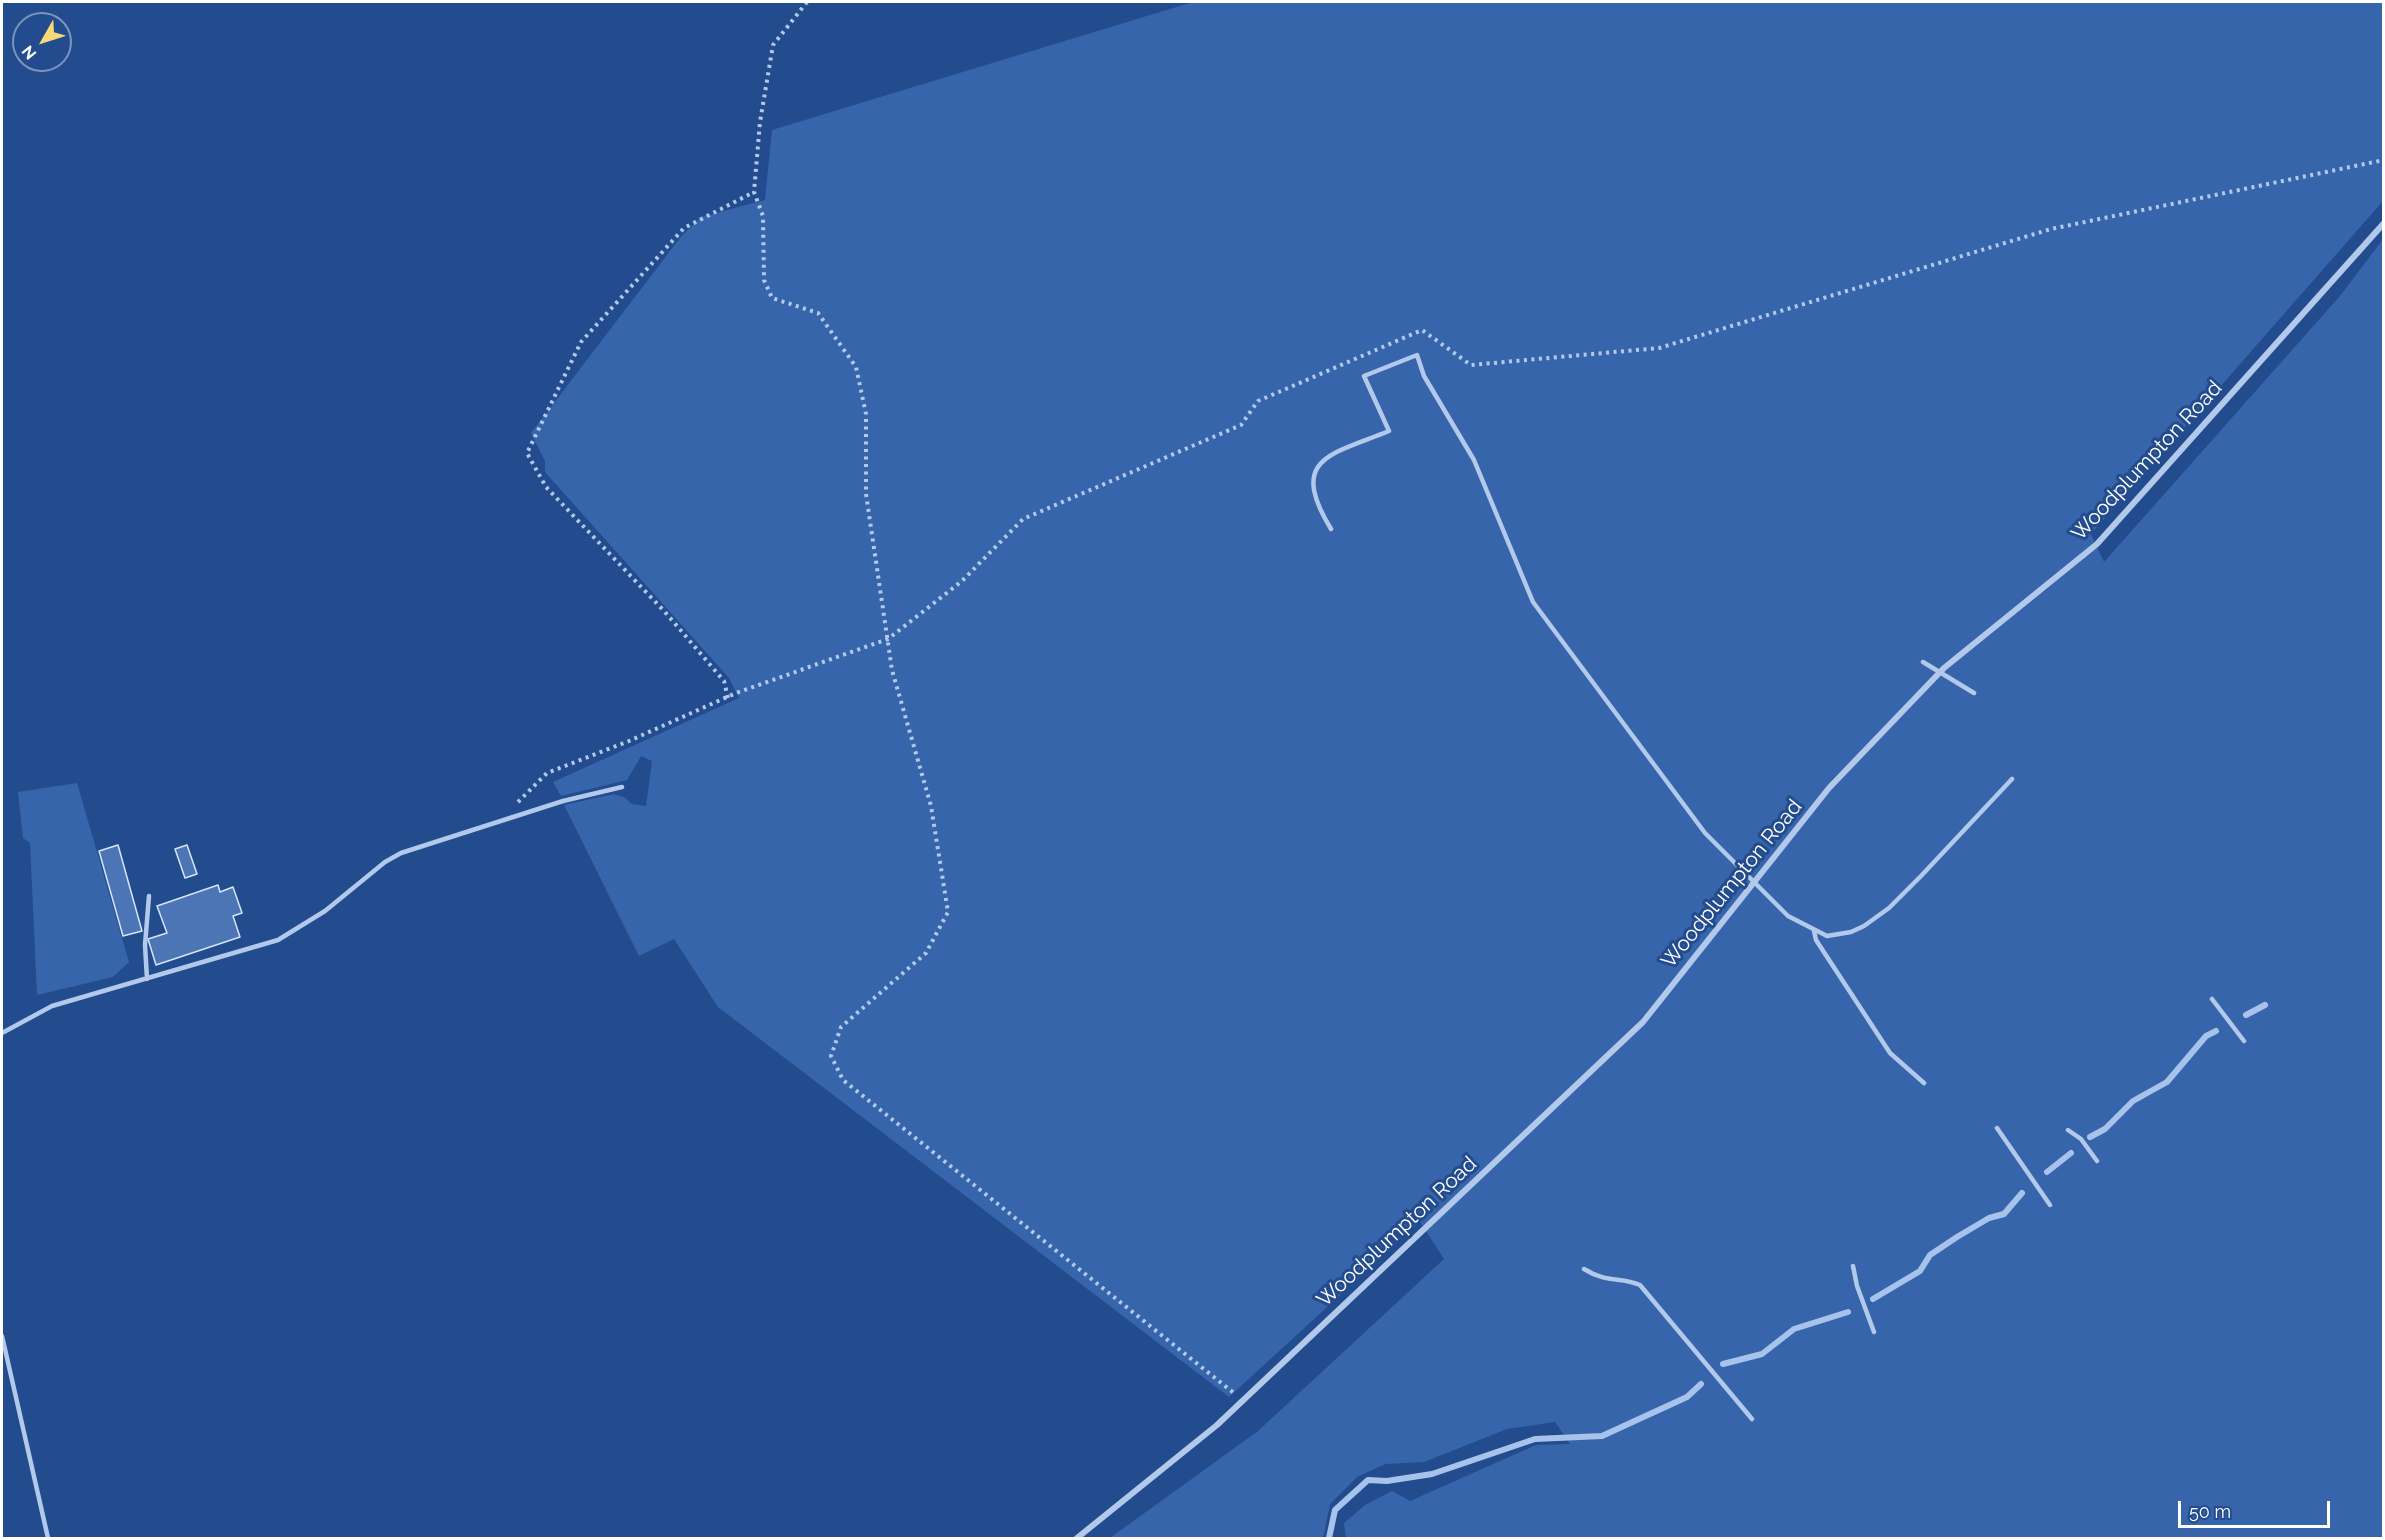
<!DOCTYPE html>
<html>
<head>
<meta charset="utf-8">
<style>
	body { margin:0 }
	#map { position:relative; width:2385px; height:1540px; overflow:hidden; background:#234c8e; font-family:Raleway,sans-serif }
	canvas { display:block }
	.frame { position:absolute; inset:0; border:3px solid #fff; pointer-events:none }
	.north { position:absolute; left:12px; top:12px; width:60px; height:60px; box-sizing:border-box; background:#234c8e; border:2px solid #7b94bb; border-radius:50%; rotate:231deg; font-size:16px; font-weight:700; line-height:24px; text-align:center; color:#fff }
	.north::after { content:''; display:block; margin:auto; width:21px; height:27px; background:#f7d976; clip-path:polygon(50% 0,100% 100%,50% 72%,0 100%) }
	.scale { position:absolute; left:2178px; top:1501px; width:152px; height:27px; box-sizing:border-box; border:3px solid #fff; border-top:0; padding-left:8px; font-size:18px; line-height:21px; white-space:nowrap; color:#fff; -webkit-text-stroke:4px #234c8e; paint-order:stroke }
</style>
</head>
<body>
<div id="map">
<canvas width="2385" height="1540"></canvas>
<div class="frame"></div>
<div class="north">N</div>
<div class="scale">50 m</div>
</div>
<script>
const ctx = document.querySelector('canvas').getContext('2d');
ctx.lineJoin = 'round';
function paint(path, color) { ctx.fillStyle = color; ctx.fill(path, 'evenodd'); }
function strokePath(path, color, width, dash) { ctx.strokeStyle = color; ctx.lineWidth = width; ctx.lineCap = dash ? 'butt' : 'round'; ctx.setLineDash(dash || []); ctx.stroke(path); }
function drawText(font, color, halo, rows, align = 'center') {
  ctx.font = font + ' Raleway,sans-serif'; ctx.lineWidth = 6; ctx.setLineDash([]); ctx.textBaseline = 'middle'; ctx.strokeStyle = halo; ctx.fillStyle = color; for (const [text, x, y, turn = 0] of rows) {
    ctx.save(); ctx.translate(x, y); ctx.rotate((+turn || 0) * Math.PI / 180); ctx.textAlign = isNaN(turn) ? turn : align; if (halo) ctx.strokeText(text, 0, 0); ctx.fillText(text, 0, 0); ctx.restore();
  }
}
paint(new Path2D(`
	M1193,2h1190v199l-292,333 13,28 236,-266 43,-57v1299h-1037l-2,-15 21,-18 27,-14 18,10 126,-56 34,-1 -15,-22 -48,7 -83,33 -39,2 -28,13 -27,27 -7,34h-213l148,-107 186,-172 -24,-37 -191,175 -511,-390 -44,-68 -35,17 -75,-151 50,-11 10,3 8,7 14,2 6,-45 -11,-5 -14,24 -66,16 -8,-14 186,-84 -10,-20 -184,-206v-11l-14,-28 149,-195 21,-21 64,-17 7,-70z
	M77,783l52,179 -16,15 -76,18 -7,-152 -7,-5 -5,-46z`), '#3765ab');
strokePath(new Path2D(`
	M2246,1015l19,-10
	M2090,1137l15,-8 28,-28 34,-19 39,-46 10,-5
	M2047,1172l24,-19
	M1873,1299l47,-28 10,-16 27,-18 32,-19 15,-4 18,-21
	M1723,1364l39,-10 32,-25 54,-17
	M1329,1538l6,-28 33,-30 19,1 45,-7 103,-35 67,-3 85,-39 14,-13`), '#a7c3ec', 6);
const building = new Path2D(`
	M118,845l24,86 -19,5 -24,-85z
	M187,845l10,29 -12,4 -10,-29z
	M218,885l2,7 13,-5 9,26 -9,3 7,21 -84,28 -8,-26 19,-6 -10,-27z`);
paint(building, '#4b75b5');
strokePath(building, '#d8e5f9', 1.5);
strokePath(new Path2D(`
	M807,2l-34,43 -13,77 -6,70 9,24 1,64 8,18 46,15 38,54 10,47v80l26,176 39,136 17,106 -22,41 -85,74 -10,29 12,24 392,314
	M728,698l-4,-17 -59,-69 -119,-125 -19,-34 54,-111 103,-114 70,-36
	M518,802l29,-29 82,-32 107,-48 152,-54 74,-58 61,-62 218,-94 17,-24 164,-71 49,35 188,-17 392,-119 333,-69`), '#b3c9eb', 4, [3, 4.5]);
strokePath(new Path2D(`
	M1331,529c-43,-71 -1,-74 58,-98l-25,-55 53,-21 7,21 50,84 59,142 172,231 83,83 39,20 24,-4 13,-6 25,-18 32,-32 91,-97
	M1923,662l51,31
	M1814,931l2,9 74,113 34,30
	M147,979l-2,-34 4,-49
	M2212,999l32,42
	M2,1033l50,-27 226,-66 47,-29 60,-49 16,-9 162,-52 59,-14
	M1997,1128l53,77
	M2068,1130l13,9 16,22
	M1853,1266l4,20 17,46
	M1584,1269c24,15 36,7 56,16l112,134
	M2,1336l46,202`), '#b3c9eb', 4.5);
strokePath(new Path2D(`
	M1077,1538l140,-113 426,-403 186,-234 115,-120 153,-124 287,-321`), '#b3c9eb', 6);
drawText('21px', '#fff', '#234c8e', [
	["Woodplumpton Road",2147,461,-47],
	["Woodplumpton Road",1732,884,-51],
	["Woodplumpton Road",1397,1232,-43]
]);
</script>
</body>
</html>
